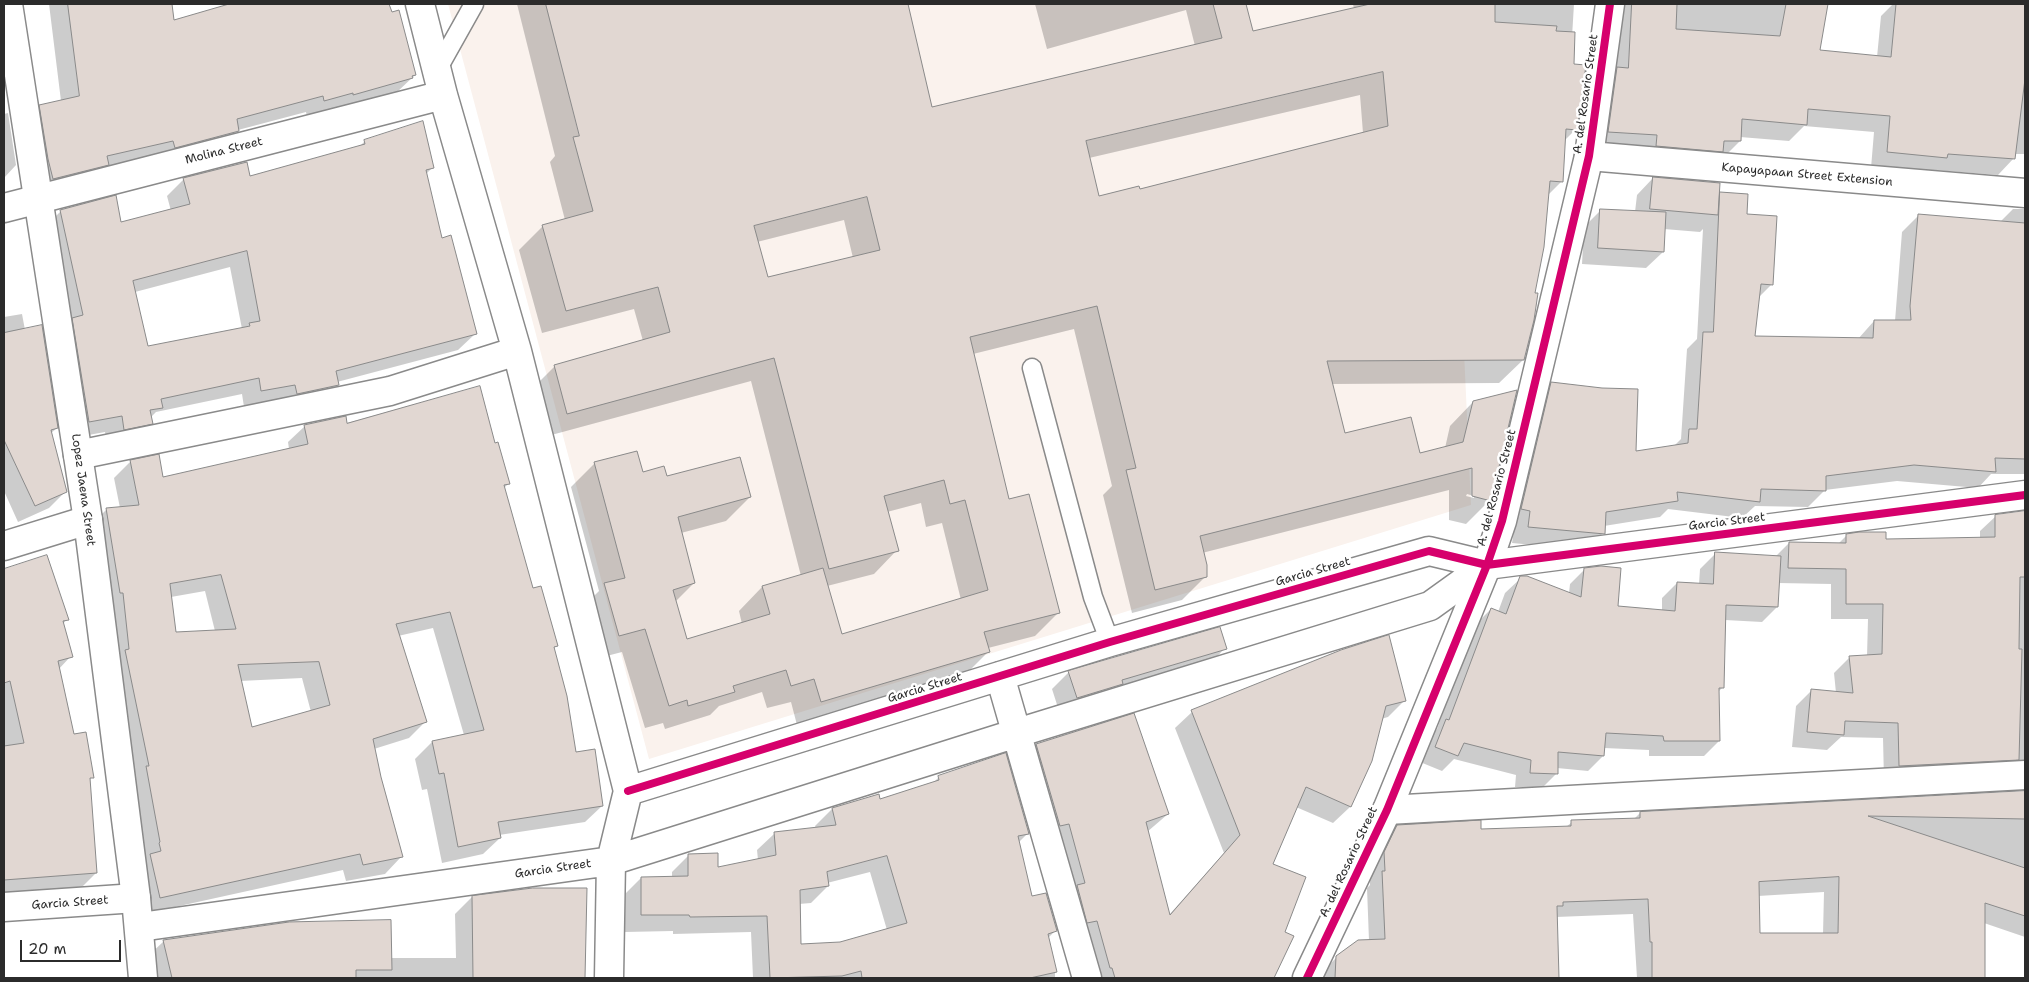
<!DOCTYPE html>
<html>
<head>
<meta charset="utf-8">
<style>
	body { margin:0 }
	#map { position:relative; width:2029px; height:982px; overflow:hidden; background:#fff; font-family:"Shantell Sans",sans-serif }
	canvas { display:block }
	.frame { position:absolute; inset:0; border:5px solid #2b2b2b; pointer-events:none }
	.scale { position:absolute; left:20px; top:940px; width:101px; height:22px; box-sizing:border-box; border:2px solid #2b2b2b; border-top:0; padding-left:6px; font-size:15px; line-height:18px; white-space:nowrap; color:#2b2b2b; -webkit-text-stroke:4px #fff; paint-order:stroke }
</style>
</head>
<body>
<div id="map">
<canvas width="2029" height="982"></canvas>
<div class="frame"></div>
<div class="scale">20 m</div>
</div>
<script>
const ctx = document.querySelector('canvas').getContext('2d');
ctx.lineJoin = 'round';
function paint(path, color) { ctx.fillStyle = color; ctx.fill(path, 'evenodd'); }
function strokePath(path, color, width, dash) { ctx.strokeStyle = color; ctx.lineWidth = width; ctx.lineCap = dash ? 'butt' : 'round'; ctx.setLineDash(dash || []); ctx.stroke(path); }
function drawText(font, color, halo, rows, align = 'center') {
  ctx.font = font + ' "Shantell Sans",sans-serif'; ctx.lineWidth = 5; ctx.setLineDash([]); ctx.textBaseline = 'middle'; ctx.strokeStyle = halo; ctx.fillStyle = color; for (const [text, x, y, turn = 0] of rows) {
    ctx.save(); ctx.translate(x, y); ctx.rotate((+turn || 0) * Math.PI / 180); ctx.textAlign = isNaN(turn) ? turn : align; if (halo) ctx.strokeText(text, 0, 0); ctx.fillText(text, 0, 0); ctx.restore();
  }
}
paint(new Path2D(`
	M448,4h998l5,60 20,441 -822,254z`), '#faf2ed');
paint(new Path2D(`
	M49,4h122l2,17 60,-17h155l27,71 -20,19 -88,23 -1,-5 -68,18 -17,18 -184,47 -14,-72 17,-17 21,-5z
	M517,4h389l25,105 264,-63 -9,-36 -139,39 -12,-45h210l7,28 102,-23 -1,-5h221l-5,83 7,42 -12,12 -2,40 -15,15 -24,164 -24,23 -167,1 13,51 74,19 26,-6 5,-22 23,-24 17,98 -24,24 -17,-4v-30l-247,63 4,23 -24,24 -50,13 -29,-118 9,-9 -38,-157 -101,25 35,146 51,112 -24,24 -47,12 1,3 -24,24 -168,50 -6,-23 -24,6 -5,-16 -43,14 -9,9 -45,14 -2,-6 -18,5 -23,-76 -27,7 -13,-51 17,-17 -28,-104 24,-24 155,34 -24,24 -45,12 13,50 -19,19 11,39 56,-17 -3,-13 23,-24 39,-11 -50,-195 -207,56 -13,-47 24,-24 88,-25 -9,-32 -92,24 -23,-83 24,-24 22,-6 -15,-58 5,-6zM1360,95l3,38 -224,57 -41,7 -9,-39zM844,220l9,38 -85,21 -11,-37zM1467,494l7,2v2l-8,-2zM921,503l5,24 16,-4 19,77 -120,36 -14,-50 47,-12 23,-24 -10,-38z
	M1624,4h203l-9,47 59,6 4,-41 12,-12 65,2v-2h67v19l-47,-2 -2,21 49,6v106h-10l-1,4 -16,17 -64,-5 -4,4 -59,-6 3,-36 -70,-6 -15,15 -49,-4v4l-16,16 -132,-9 25,-137z
	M8,113l8,52 -12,13v-64z
	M365,141l67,27 -6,6 15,65 34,95 -17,16 -121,32 1,3 -17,17 -42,-1 -35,6 -2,-13 -86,18 -6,6 1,5 -16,17 -27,6 -3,-14 -33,6 -28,-210 17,-17 59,12 51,-12 -4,-15 17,-17 66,-1 109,-31zM230,267l12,62 -95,18 -12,-55z
	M1653,178l65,18 2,-3 25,23 27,68 -14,14 -5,39 105,2 16,-18h21l7,-89 17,-17 81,7 13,-13h12v265h-34l-13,14 -81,-7 -72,9 -17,17 -53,-1 -13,12 -74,-9 -8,8 -56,9 -1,7 -16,17 -75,-7 23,-143 17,-16 82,69 39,-6 8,-8 6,-90 10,-10 6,-110 -3,3 -36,-3 -1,23 -17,16 -64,-4 2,-37 17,-17 34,2 2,-17z
	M22,314l3,16 32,98 -7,6 15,58 -16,16 -31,14 -14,-31v-174z
	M346,424l148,21 14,39 -4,4 28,102 25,55 -4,4 22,104 27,53 -17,16 -86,13 1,3 -17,16 -41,9 -15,-74 -5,1 -7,-31 17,-17 32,-7 -31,-107 -35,8 28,85 -17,17 -35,11 5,28 22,80 -16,17 -39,7 -3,-11 -200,44 -53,-388 17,-17 13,-1 -6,-30 17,-17 31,18 127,-30 -1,-7 17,-16zM205,591l10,40 -40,2 -4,-36zM302,678l9,34 -60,17 -11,-48z
	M2025,512v277l-2,-7 -139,-1 -1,-43 -42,-1 -14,13 -35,-3 4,-41 15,-15 25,2 -2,-20 16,-16 17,-1 1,-37h-37v-35l-53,-1 -1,24 -15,15 -37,-2 -2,67 -5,5 1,49 -15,15h-55v-6l-45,-2 -1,8 -15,15 -31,-3v5l-15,15 -27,-1 1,-12 -62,-16 -12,12 -22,-9 11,-27 6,-6 39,-105 15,-15 7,3 7,-19 16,-15 48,15 1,-9 15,-15 31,38 46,4v-13l15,-15 22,1 1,-15 15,-15 60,3 14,-14 49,1 9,-9 38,6 95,-3v-7l16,-15z
	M46,557l21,62 -4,5 8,32 -13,14 15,66 19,41 -3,3 7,93 -17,17 -75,5v-324z
	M1225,648l-16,17 -149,49 -8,-25 17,-17z
	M1405,700l-17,17 -7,2 -31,88 -17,16 -37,-16 -24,58 11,67 -8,34 -12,12h-172l-71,-216 16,-17 132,69 -21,18 22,83 55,-62 -49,-125 17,-16z
	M939,777l89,56 -10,10 13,55 24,33 -7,7 7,28v12h-302l-2,-46 -78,2v-3l-48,1 -1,-37 17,-17h31v-6l16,-16 29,13 41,-9 -1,-10 17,-16 42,-5 -1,-3 17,-17 47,-9 53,-16zM870,872l17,58 -47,13 -40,2 -1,-41 12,-1 17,-17 -1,-3z
	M2025,792v145l-41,-14 -1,55h-346l-4,-64 -77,3 1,61h-236v-5l16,-16 32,-16 -2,-53 3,-3 -1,-17 13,-26 16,-16 82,4 86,-3 6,-5 62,-3 6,-6zM1824,892l-1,42h-65v-38z
	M586,889l-2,89h-432l-5,-21 17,-16 226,17h66l-1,-44 17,-17z`), '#0003');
const building = new Path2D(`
	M68,4h104l2,16 55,-16h160l3,8 7,-2 17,65 -4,1 1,2 -60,17v-2l-29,8 -1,-5 -86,23 2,12 -64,17 -2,-7 -66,15 2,9 -56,14 -5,-20 -9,-54 40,-9z
	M546,4h362l24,103 290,-69 -9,-34h33l7,27 117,-27h125v18l62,4 -1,5 19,1 -1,32 12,1 -9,65 -11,-1 -3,53 -13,-1 -6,66 -9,46h3l-4,27 -10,40 -197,1 18,72 66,-16 9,36 43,-11 10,-41 44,-11 -26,111 -19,-5v-28l-272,68 7,29v12l-52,13 -29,-120 10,-2 -39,-162 -127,31 39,162 20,-5 31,119 -76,19 6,20 -169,50 -7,-23 -23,7 -5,-16 -53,16 2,6 -47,14 -1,-6 -18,6 -24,-77 -26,7 -15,-53 21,-5 -31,-116 43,-11 6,21 21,-6 3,10 73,-19 11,40 -73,20 17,66 -22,7 14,49 83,-25 -8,-28 61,-18 19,66 146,-44 -23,-90 -15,4 -6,-24 -60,16 15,55 -70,18 -55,-211 -207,56 -13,-49 116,-33 -12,-45 -92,24 -24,-86 51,-14 -20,-74 6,-1zM1383,72l5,54 -248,63 -1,-3 -40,10 -13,-55zM867,197l13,53 -112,27 -14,-51z
	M1632,4h45l-1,25 104,7 6,-32h42l-8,46 71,7 5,-53h129v75l-10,80 -67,-5 -1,4 -60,-6 3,-36 -82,-7 -1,16 -65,-6 -1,22h-17l-1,11 -67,-6 1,-11 -49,-3 9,-65 11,1z
	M423,121l11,47 -8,2 16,68 9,-3 26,99 -141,37 3,14 -42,9 -2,-9 -34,6 -2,-13 -98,21 2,9 -13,2 3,14 -29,6 -2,-14 -33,6 -17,-104 11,-3 -23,-105 56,-15 5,27 69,-18 -7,-26 64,-16 3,14 115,-32 -1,-4zM247,251l13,70 -11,2 1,3 -102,20 -15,-65z
	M1653,177l67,6 -2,32 -68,-6z
	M1720,192l28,2 -1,20 30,2 -4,69 -12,-1 -6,52 118,2 1,-18h37l-1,-14 8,-92 107,9v236l-30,-1 1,14 -82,-7 -88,11v15l-65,-2 -1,13 -83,-10 1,9 -72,11 -1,22 -77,-7 2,-16 -9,-2 30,-127 51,6 36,1 -2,62 52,-8 1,-14h8l6,-97h10z
	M1600,209l66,3 -2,40 -66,-4z
	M42,325l16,103 -7,2 16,62 -32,14 -31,-66v-107z
	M480,386l15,57 3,-1 12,42 -6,1 29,103 8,-2 17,60 -4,1 13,49 9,56 19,-3 8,57 -105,16 3,16 -43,9 -14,-74 -5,1 -7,-33 52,-11 -34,-118 -54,12 31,98 -54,17 8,38 22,80 -40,8 -3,-11 -200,44 -10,-44 11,-3 -2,-8 1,-1 -14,-76h3l-24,-116 4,-1 -6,-56h-3l-14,-85 33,-3 -9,-45 29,-6 4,23 145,-33 -4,-19 42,-9 1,7zM221,575l15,54 -60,3 -6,-48zM319,662l11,43 -78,22 -14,-62z
	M2025,511v66h-5l-1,72h3l-3,111 -120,6 -1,-43 -53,-2 -1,14 -37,-3 4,-43 42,4 -4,-37 33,-2 1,-50h-37v-35l-58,-1 1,-26 57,1v-9l13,-2h27v7l109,-2v-22z
	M1715,552l66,4 -3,51 -52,-2 -2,83h-5l1,53h-56l-1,-5 -57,-3 -2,23 -46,-4v22l-28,-1 1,-13 -67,-17 -6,13 -23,-9 11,-28 3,1 42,-112 15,6 14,-38h7l54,21 3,-29 17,-2 20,2 -3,38 57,5 2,-29 36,2z
	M47,555l22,65 -6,1 10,36 -15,4 16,73 12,-2 8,46h-4l7,95 -93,7v-134l20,-3 -14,-62 -6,2v-114z
	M1220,627l7,22 -105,31 1,4 -46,14 -9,-27z
	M1389,635l17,66 -20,5 -14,55 -21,46 -45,-20 -33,77 33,13 -21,55 9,4 -20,42h-159l-3,-10h-2l-13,-47 -10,2 -10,-38 8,-2 -16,-59 -9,2 -24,-82 98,-31 35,101 -23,8 24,93 70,-80 -49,-125 150,-60z
	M1006,753l23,81 -11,2 14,60 14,-3 11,38 -9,3 9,38 -27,6h-168l-1,-7 -19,5 -72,2 -3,-62 -77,1 -1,-2h-48v-38l47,-1v-22l30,-1v14l58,-12 -2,-23 62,-7 -4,-17 47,-14 1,5 59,-19 -1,-4zM887,856l20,67 -67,19 -39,2 -1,-54 29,-4 -2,-14z
	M2025,791v28l-157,-3 157,52v48l-40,-13v75h-333v-36h-2l-2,-43 -85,3v4h-6l2,72h-224l1,-22 22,-16 27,-1 -3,-68h3l-1,-19 13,-27 84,-5v9l90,-3v-6l69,-2v-6zM1839,877l-1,56h-78l-1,-51z
	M533,888h54l-2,90h-112l-1,-82z
	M391,920l1,50h-36v8h-184l-9,-38 126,-18z`);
paint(building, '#e1d7d2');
strokePath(building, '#8a8a8a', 1);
const service = new Path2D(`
	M437,70l37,-66
	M1032,368l61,229 17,45`);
const minor = new Path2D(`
	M420,4l23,91 74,256 111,440 -17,70 -2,117
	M1589,156l436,37
	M4,208l439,-113
	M78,455l312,-64 127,-40
	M4,546l84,-26
	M1000,676l87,302
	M628,791l482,-149 319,-91 58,14 538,-70
	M1387,810l638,-35
	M4,907l132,-9
	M140,927l471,-66 406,-128 413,-127 57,-41`);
const tertiary = new Path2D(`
	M8,4l80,516 48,378 7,80
	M1307,978l80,-168 100,-245 15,-44 87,-365 21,-152`);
strokePath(service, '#8a8a8a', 21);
strokePath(minor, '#8a8a8a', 31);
strokePath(tertiary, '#8a8a8a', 31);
strokePath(service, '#fff', 18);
strokePath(minor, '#fff', 28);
strokePath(tertiary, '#fff', 28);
strokePath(new Path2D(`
	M628,791l482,-149 319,-91 58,14 538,-70
	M1307,978l80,-168 100,-245 15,-44 87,-365 21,-152`), '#d6006c', 8);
drawText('12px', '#2b2b2b', '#fff', [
	["A. del Rosario Street",1586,94,-82],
	["Molina Street",224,151,-14],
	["Kapayapaan Street Extension",1807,175,5],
	["A. del Rosario Street",1497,488,-75],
	["Lopez Jaena Street",83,490,82],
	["Garcia Street",1727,522,-7],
	["Garcia Street",1313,572,-16],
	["Garcia Street",925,688,-17],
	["A. del Rosario Street",1349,862,-65],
	["Garcia Street",553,869,-8],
	["Garcia Street",70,903,-4]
]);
</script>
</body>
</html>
